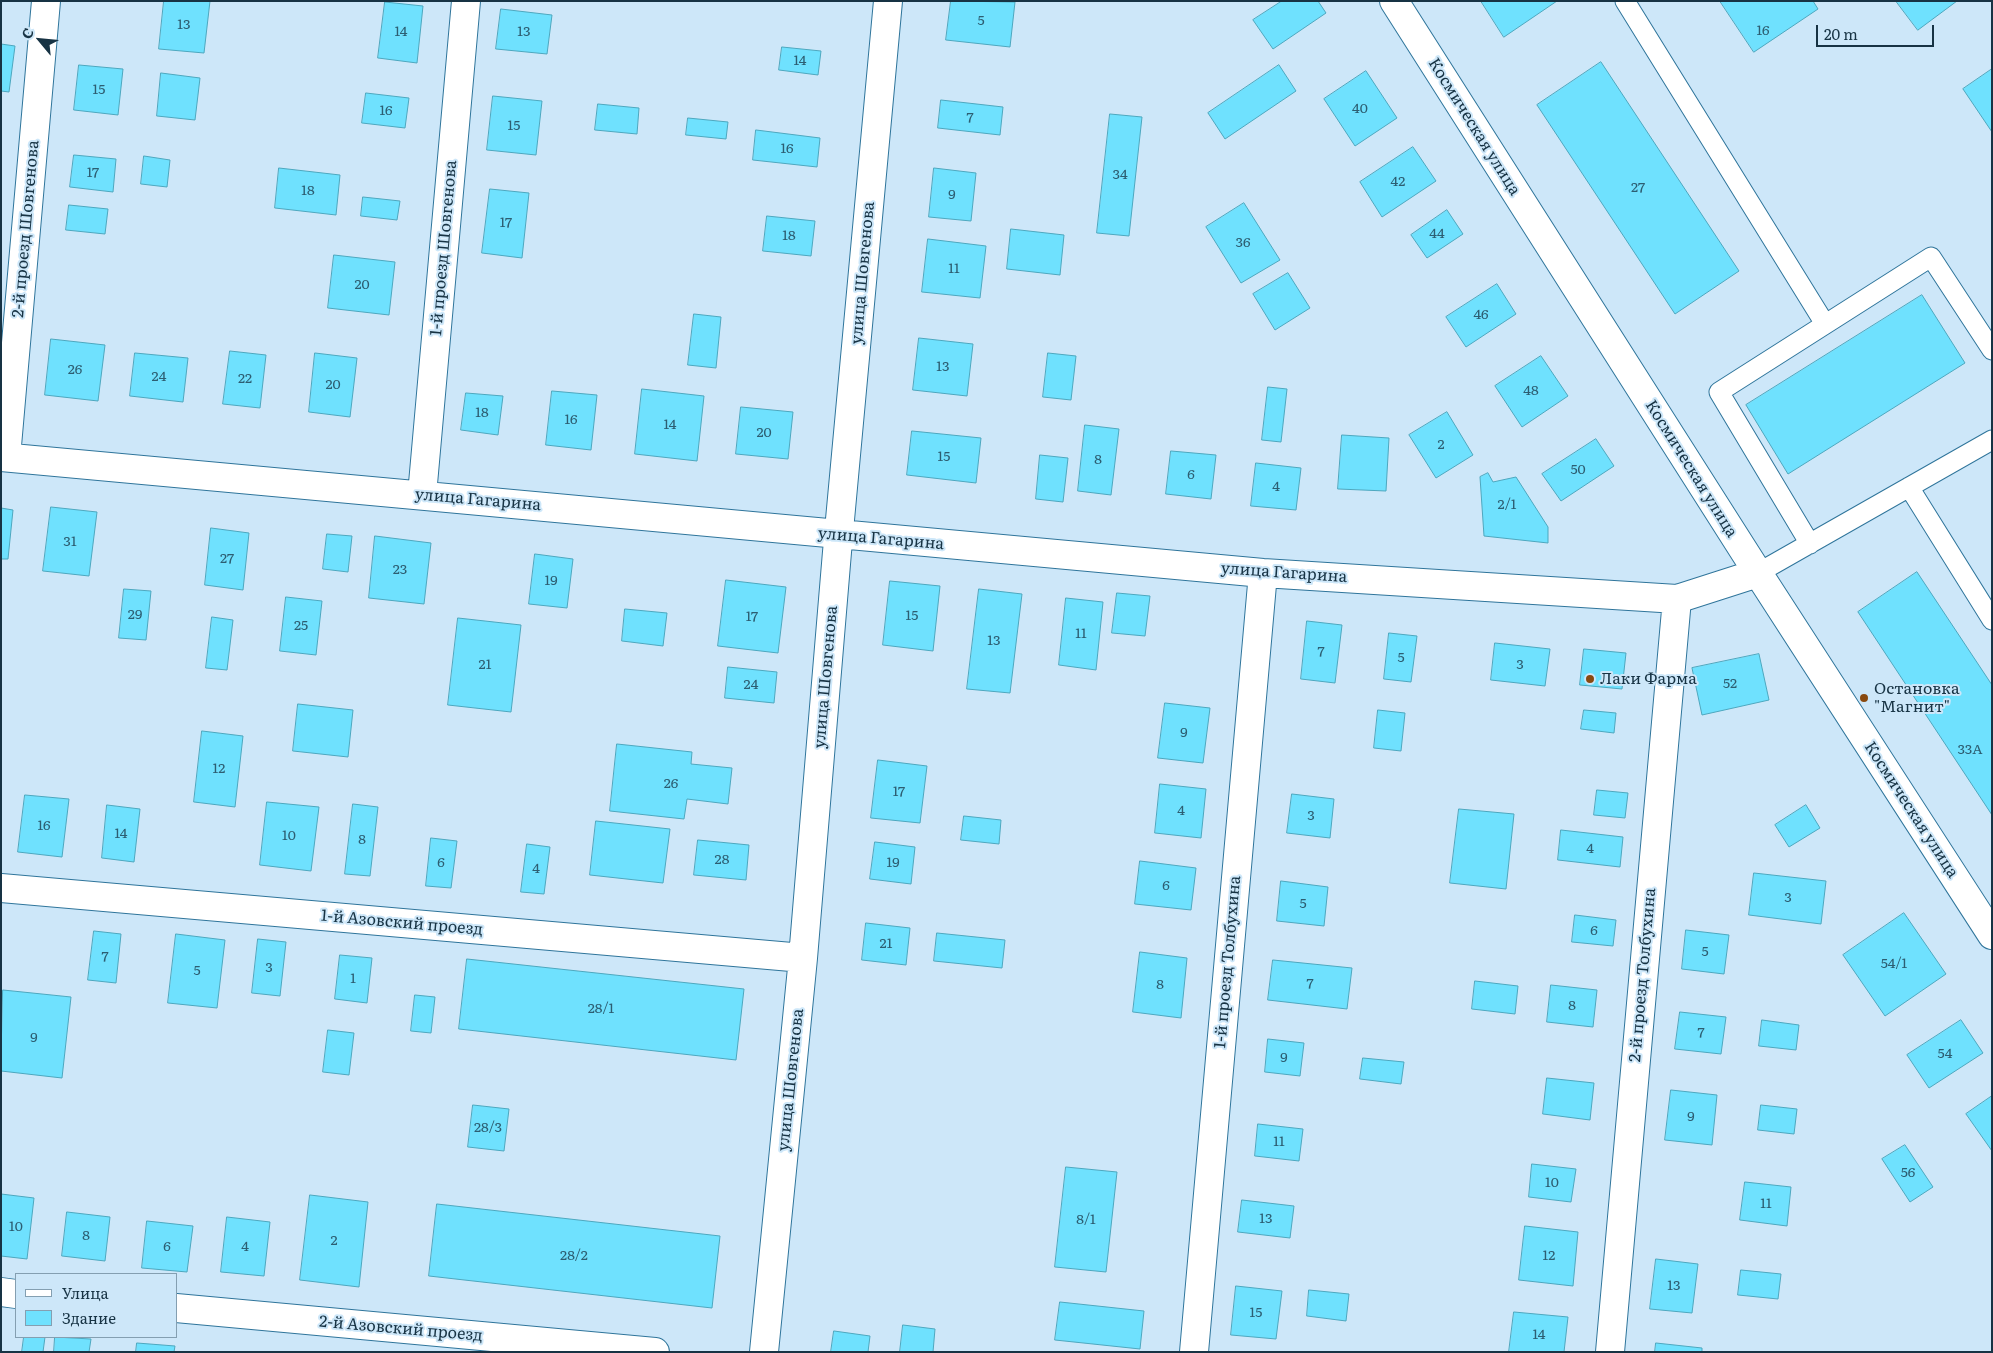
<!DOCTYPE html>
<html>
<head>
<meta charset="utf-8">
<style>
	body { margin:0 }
	#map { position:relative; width:1993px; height:1353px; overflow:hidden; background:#cde7f9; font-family:Literata,serif }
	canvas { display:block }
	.frame { position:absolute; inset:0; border:2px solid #173344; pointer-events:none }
	.legend { position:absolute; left:15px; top:1273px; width:162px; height:65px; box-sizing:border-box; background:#cde7f9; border:1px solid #849fb1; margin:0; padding:6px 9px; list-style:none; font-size:15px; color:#173344 }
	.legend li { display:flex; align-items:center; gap:10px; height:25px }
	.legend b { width:25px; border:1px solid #849fb1 }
	.north { position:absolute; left:15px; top:15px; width:50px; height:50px; -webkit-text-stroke:4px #cde7f9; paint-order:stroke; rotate:298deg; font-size:14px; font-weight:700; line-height:20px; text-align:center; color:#173344 }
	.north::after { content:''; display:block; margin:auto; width:18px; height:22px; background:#173344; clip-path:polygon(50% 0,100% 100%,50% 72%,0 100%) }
	.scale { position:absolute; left:1816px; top:25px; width:118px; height:22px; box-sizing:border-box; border:2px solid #173344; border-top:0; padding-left:6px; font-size:15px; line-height:18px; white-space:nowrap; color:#173344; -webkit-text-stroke:4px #cde7f9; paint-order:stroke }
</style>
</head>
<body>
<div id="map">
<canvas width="1993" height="1353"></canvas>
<div class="frame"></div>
<ul class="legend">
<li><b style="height:6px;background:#fff"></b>Улица</li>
<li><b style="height:14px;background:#6fe1fe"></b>Здание</li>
</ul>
<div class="north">С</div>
<div class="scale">20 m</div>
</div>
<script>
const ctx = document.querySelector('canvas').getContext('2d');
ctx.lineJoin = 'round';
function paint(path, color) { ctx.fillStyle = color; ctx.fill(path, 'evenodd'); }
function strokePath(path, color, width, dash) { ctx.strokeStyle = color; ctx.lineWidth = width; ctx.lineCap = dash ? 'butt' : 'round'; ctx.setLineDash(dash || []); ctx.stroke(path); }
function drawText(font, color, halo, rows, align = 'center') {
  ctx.font = font + ' Literata,serif'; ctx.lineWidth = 4; ctx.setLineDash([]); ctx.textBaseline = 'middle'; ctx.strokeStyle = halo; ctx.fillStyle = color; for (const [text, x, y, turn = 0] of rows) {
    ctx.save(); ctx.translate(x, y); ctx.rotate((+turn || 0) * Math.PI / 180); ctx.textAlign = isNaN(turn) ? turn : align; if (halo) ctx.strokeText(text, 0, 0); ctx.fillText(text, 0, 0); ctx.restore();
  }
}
const building = new Path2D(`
	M164,1h46l-6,52 -45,-4z
	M951,1l64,1 -5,45 -64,-7z
	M1282,1h36l8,12 -53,36 -20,-29z
	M1481,1h76l-53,36z
	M1720,1h93l5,8 -64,43z
	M1896,1h61l-39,29z
	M385,2l38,4 -6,57 -39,-5z
	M501,9l51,6 -5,39 -51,-5z
	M1,44l14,2 -6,46 -8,-1z
	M782,47l39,4 -3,24 -39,-5z
	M1601,62l138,209 -64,43 -138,-209z
	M79,65l44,4 -5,46 -44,-5z
	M1279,65l17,26 -71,48 -17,-26z
	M1992,69v63l-29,-43z
	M1366,71l31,47 -42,28 -31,-47z
	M161,73l39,5 -5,42 -38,-4z
	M366,93l43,5 -4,30 -43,-5z
	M493,96l49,5 -6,54 -49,-5z
	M941,100l62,7 -3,28 -62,-7z
	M598,104l41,4 -2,26 -42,-4z
	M1110,114l32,3 -13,119 -32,-3z
	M688,118l40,4 -2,17 -40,-4z
	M756,130l64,8 -3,29 -64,-7z
	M1413,147l23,34 -54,36 -22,-35z
	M74,155l42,4 -3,33 -43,-5z
	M144,156l26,4 -3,27 -26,-3z
	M279,168l61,7 -4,40 -61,-7z
	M934,168l42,5 -5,48 -42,-4z
	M490,189l39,4 -7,65 -40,-5z
	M363,197l37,4 -3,19 -36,-4z
	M1244,203l36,57 -39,23 -35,-56z
	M69,205l39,4 -3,25 -39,-4z
	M1447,210l16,24 -36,24 -16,-23z
	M767,216l48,5 -4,35 -48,-5z
	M1011,229l53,6 -4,40 -53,-6z
	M928,239l58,7 -6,52 -58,-6z
	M334,255l61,7 -6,53 -61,-7z
	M1288,273l22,35 -35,22 -22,-36z
	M1497,284l19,30 -50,33 -20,-30z
	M1922,295l43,68 -177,111 -42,-69z
	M694,314l27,3 -5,51 -28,-3z
	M919,338l54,6 -6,52 -54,-6z
	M51,339l54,6 -7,56 -53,-6z
	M230,351l36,4 -6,53 -37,-4z
	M135,353l53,5 -5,44 -53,-6z
	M315,353l42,5 -7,59 -41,-5z
	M1048,353l28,3 -5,44 -28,-3z
	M1541,356l27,40 -46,31 -27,-41z
	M1268,387l19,2 -6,53 -19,-2z
	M642,389l62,7 -7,65 -62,-7z
	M552,391l45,4 -6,55 -45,-5z
	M466,393l37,3 -5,39 -37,-5z
	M741,407l52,5 -5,47 -52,-5z
	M1447,412l26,43 -37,23 -27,-43z
	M1085,425l34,4 -8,66 -33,-4z
	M912,431l69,7 -5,45 -69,-8z
	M1342,435l47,3 -3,53 -48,-2z
	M1596,439l18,27 -53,35 -19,-27z
	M1171,451l45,4 -5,44 -45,-5z
	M1040,455l28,3 -5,44 -27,-3z
	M1256,463l45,5 -5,42 -45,-4z
	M1488,473l5,9 23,-5 32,50v16l-64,-7 -4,-59z
	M51,507l46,5 -8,64 -46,-5z
	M1,508l12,2 -5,49h-7z
	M211,528l38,5 -6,57 -38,-5z
	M327,534l25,2 -4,36 -25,-3z
	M375,536l56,7 -7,61 -55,-6z
	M535,554l38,5 -6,49 -38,-4z
	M1917,572l75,113v130l-134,-203z
	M726,580l60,7 -8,66 -60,-7z
	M890,581l50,5 -7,65 -50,-6z
	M124,589l27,2 -5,49 -27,-2z
	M979,589l43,5 -12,99 -43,-4z
	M1117,593l33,3 -5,40 -33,-3z
	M286,597l36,4 -6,54 -36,-4z
	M1066,598l37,4 -7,68 -37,-5z
	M625,609l42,4 -4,33 -41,-5z
	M212,617l21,3 -6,50 -21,-2z
	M458,618l63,7 -10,87 -63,-7z
	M1307,621l35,4 -7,58 -34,-4z
	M1389,633l28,3 -6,46 -27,-3z
	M1495,643l55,6 -5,37 -54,-6z
	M1584,649l42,4 -4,36 -42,-4z
	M1759,654l10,46 -67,15 -10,-47z
	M728,667l49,5 -3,31 -49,-5z
	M1165,703l45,5 -7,55 -45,-5z
	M298,704l55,6 -5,47 -55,-6z
	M1378,710l27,3 -4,38 -27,-3z
	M1584,710l32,3 -2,20 -33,-4z
	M202,731l41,5 -8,71 -41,-5z
	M617,744l75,8 -1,12 41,4 -4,36 -41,-5 -3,20 -74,-8z
	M878,760l49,6 -7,57 -49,-5z
	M1160,784l46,5 -5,49 -46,-5z
	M1597,790l31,3 -3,25 -31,-3z
	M1292,794l42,5 -4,39 -43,-5z
	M25,795l44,4 -7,58 -44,-5z
	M267,802l52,5 -8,64 -51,-6z
	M353,804l25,3 -8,69 -25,-2z
	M107,805l33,4 -6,53 -32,-4z
	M1806,805l14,23 -31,19 -14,-22z
	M1459,809l55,5 -8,75 -56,-6z
	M964,816l37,4 -2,24 -38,-4z
	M596,821l74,8 -7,54 -73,-8z
	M1561,830l62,7 -3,30 -62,-7z
	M431,838l26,3 -6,47 -25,-2z
	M698,840l51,5 -3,35 -52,-5z
	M875,842l40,5 -4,37 -41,-5z
	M527,844l23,3 -6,47 -23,-2z
	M1140,861l56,7 -5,42 -56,-6z
	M1754,873l72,8 -5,43 -72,-9z
	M1281,881l47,6 -4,39 -47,-5z
	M1904,913l42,61 -61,42 -42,-61z
	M1575,915l41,5 -3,26 -41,-4z
	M866,923l44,5 -4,37 -44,-5z
	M1686,930l43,5 -5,39 -42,-5z
	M94,931l27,3 -5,49 -28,-3z
	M937,933l68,7 -3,28 -68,-7z
	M176,934l49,6 -8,68 -49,-5z
	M258,939l28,3 -6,54 -28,-3z
	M1140,952l47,6 -6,60 -48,-6z
	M340,955l32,3 -5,45 -32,-4z
	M467,959l277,30 -8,71 -277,-31z
	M1273,960l79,8 -5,41 -79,-9z
	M1475,981l43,5 -3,28 -43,-5z
	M1551,985l46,5 -4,37 -46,-5z
	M3,990l68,7 -9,81 -61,-7z
	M415,995l20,2 -4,36 -20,-2z
	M1680,1012l46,5 -5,37 -46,-5z
	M1762,1020l37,5 -3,25 -37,-4z
	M1961,1020l22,33 -54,35 -22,-33z
	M328,1030l26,3 -5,42 -26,-3z
	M1268,1039l36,4 -4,33 -35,-4z
	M1363,1058l41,4 -3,22 -41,-5z
	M1547,1078l47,5 -4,37 -47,-6z
	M1671,1090l46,5 -5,50 -47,-5z
	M1992,1096v55l-26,-37z
	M473,1105l36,4 -5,42 -36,-4z
	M1761,1105l36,4 -3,25 -36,-4z
	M1258,1124l45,5 -4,32 -44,-5z
	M1905,1145l28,42 -23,15 -28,-43z
	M1532,1164l44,5 -5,33 -42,-5z
	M1066,1167l51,5 -11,100 -51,-5z
	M1745,1182l46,5 -4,39 -47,-6z
	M1,1194l33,4 -7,61 -26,-3z
	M310,1195l58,7 -9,85 -59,-7z
	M1242,1200l52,6 -4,32 -52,-6z
	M437,1204l283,32 -8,72 -283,-32z
	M67,1212l43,5 -5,44 -43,-5z
	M227,1217l43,5 -6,54 -43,-4z
	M147,1221l46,5 -6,46 -45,-4z
	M1525,1226l53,6 -5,54 -54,-6z
	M1656,1259l42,5 -6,49 -42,-4z
	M1741,1270l40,4 -3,25 -40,-4z
	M1236,1286l46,5 -6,48 -45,-4z
	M1309,1290l40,4 -3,27 -39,-5z
	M1060,1302l84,9 -4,38 -85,-9z
	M1514,1312l54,5 -4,35h-55z
	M903,1325l32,4 -2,23h-33z
	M834,1331l36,5 -2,16h-37z
	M24,1337h21l-2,15h-21z
	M55,1337l36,2 -2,13h-35z
	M137,1343l38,3 -1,6h-38z
	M1656,1343l46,5v4h-47z`);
paint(building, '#6fe1fe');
strokePath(building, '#4da7be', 1);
const service = new Path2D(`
	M1625,1l200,323
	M1909,487l83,133
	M1810,544l-91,-152 212,-135 61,93
	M1758,573l234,-133`);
const minor = new Path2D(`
	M1394,1l364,572 234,362
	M1,457l1262,116 414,26 81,-26
	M6,457l40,-456
	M422,495l44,-494
	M1,888l802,70
	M1,1292l15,2
	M176,1308l479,44
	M764,1352l39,-394 34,-406 51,-551
	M1194,1352l69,-779
	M1610,1352l67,-753`);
strokePath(service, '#2f759b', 21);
strokePath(minor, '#2f759b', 30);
strokePath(service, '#fff', 19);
strokePath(minor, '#fff', 28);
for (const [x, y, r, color] of [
	[1590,679,5,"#88490f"],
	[1864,698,5,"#88490f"]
]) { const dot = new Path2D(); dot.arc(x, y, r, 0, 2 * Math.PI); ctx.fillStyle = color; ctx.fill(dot); strokePath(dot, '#cde7f9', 2); }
drawText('14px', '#2d5e72', null, [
	["5",981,21],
	["13",184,25],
	["16",1763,31],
	["14",401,32],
	["13",524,32],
	["14",800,61],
	["15",99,90],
	["40",1360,109],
	["16",386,111],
	["7",970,118],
	["15",514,126],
	["16",787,149],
	["17",93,173],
	["34",1120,175],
	["42",1398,182],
	["27",1638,188],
	["18",308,191],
	["9",952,195],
	["17",506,223],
	["44",1437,234],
	["18",789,236],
	["36",1243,243],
	["11",954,269],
	["20",362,285],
	["46",1481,315],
	["13",943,367],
	["26",75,370],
	["24",159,377],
	["22",245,379],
	["20",333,385],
	["48",1531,391],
	["18",482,413],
	["16",571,420],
	["14",670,425],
	["20",764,433],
	["2",1441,445],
	["15",944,457],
	["8",1098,460],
	["50",1578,470],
	["6",1191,475],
	["4",1276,487],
	["2/1",1507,505],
	["31",70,542],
	["27",227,559],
	["23",400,570],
	["19",551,581],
	["29",135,615],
	["15",912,616],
	["17",752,617],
	["25",301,626],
	["11",1081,634],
	["13",994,641],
	["7",1321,652],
	["5",1401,658],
	["21",485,665],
	["3",1520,665],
	["52",1730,684],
	["24",751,685],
	["9",1184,733],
	["33А",1970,750],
	["12",219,769],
	["26",671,784],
	["17",899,792],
	["4",1181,811],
	["3",1311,816],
	["16",44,826],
	["14",121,834],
	["10",289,836],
	["8",362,840],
	["4",1590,849],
	["28",722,860],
	["6",441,863],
	["19",893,863],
	["4",536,869],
	["6",1166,886],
	["3",1788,898],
	["5",1303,904],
	["6",1594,931],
	["21",886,944],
	["5",1705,952],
	["7",105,957],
	["54/1",1894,964],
	["3",269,968],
	["5",197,971],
	["1",353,979],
	["7",1310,984],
	["8",1160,985],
	["8",1572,1006],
	["28/1",601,1009],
	["7",1701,1033],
	["9",34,1038],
	["54",1945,1054],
	["9",1284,1058],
	["9",1691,1117],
	["28/3",488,1128],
	["11",1279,1142],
	["56",1908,1173],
	["10",1552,1183],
	["11",1766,1204],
	["13",1266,1219],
	["8/1",1086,1220],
	["10",16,1227],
	["8",86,1236],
	["2",334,1241],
	["6",167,1247],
	["4",245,1247],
	["28/2",574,1256],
	["12",1549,1256],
	["13",1674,1286],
	["15",1256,1313],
	["14",1539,1335]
]);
drawText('16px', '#173344', '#cde7f9', [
	["Космическая улица",1474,127,58],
	["2-й проезд Шовгенова",26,229,-85],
	["1-й проезд Шовгенова",444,248,-85],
	["улица Шовгенова",863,273,-85],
	["Космическая улица",1691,469,58],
	["улица Гагарина",478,500,5],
	["улица Гагарина",881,539,5],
	["улица Гагарина",1284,573,4],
	["улица Шовгенова",826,677,-85],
	["Космическая улица",1911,810,57],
	["1-й Азовский проезд",402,923,5],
	["1-й проезд Толбухина",1228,962,-85],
	["2-й проезд Толбухина",1643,975,-85],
	["улица Шовгенова",791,1080,-84],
	["2-й Азовский проезд",401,1329,5]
]);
drawText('16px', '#173344', '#cde7f9', [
	["Лаки Фарма",1600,679],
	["Остановка",1874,689],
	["\"Магнит\"",1874,707]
], 'left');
</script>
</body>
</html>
